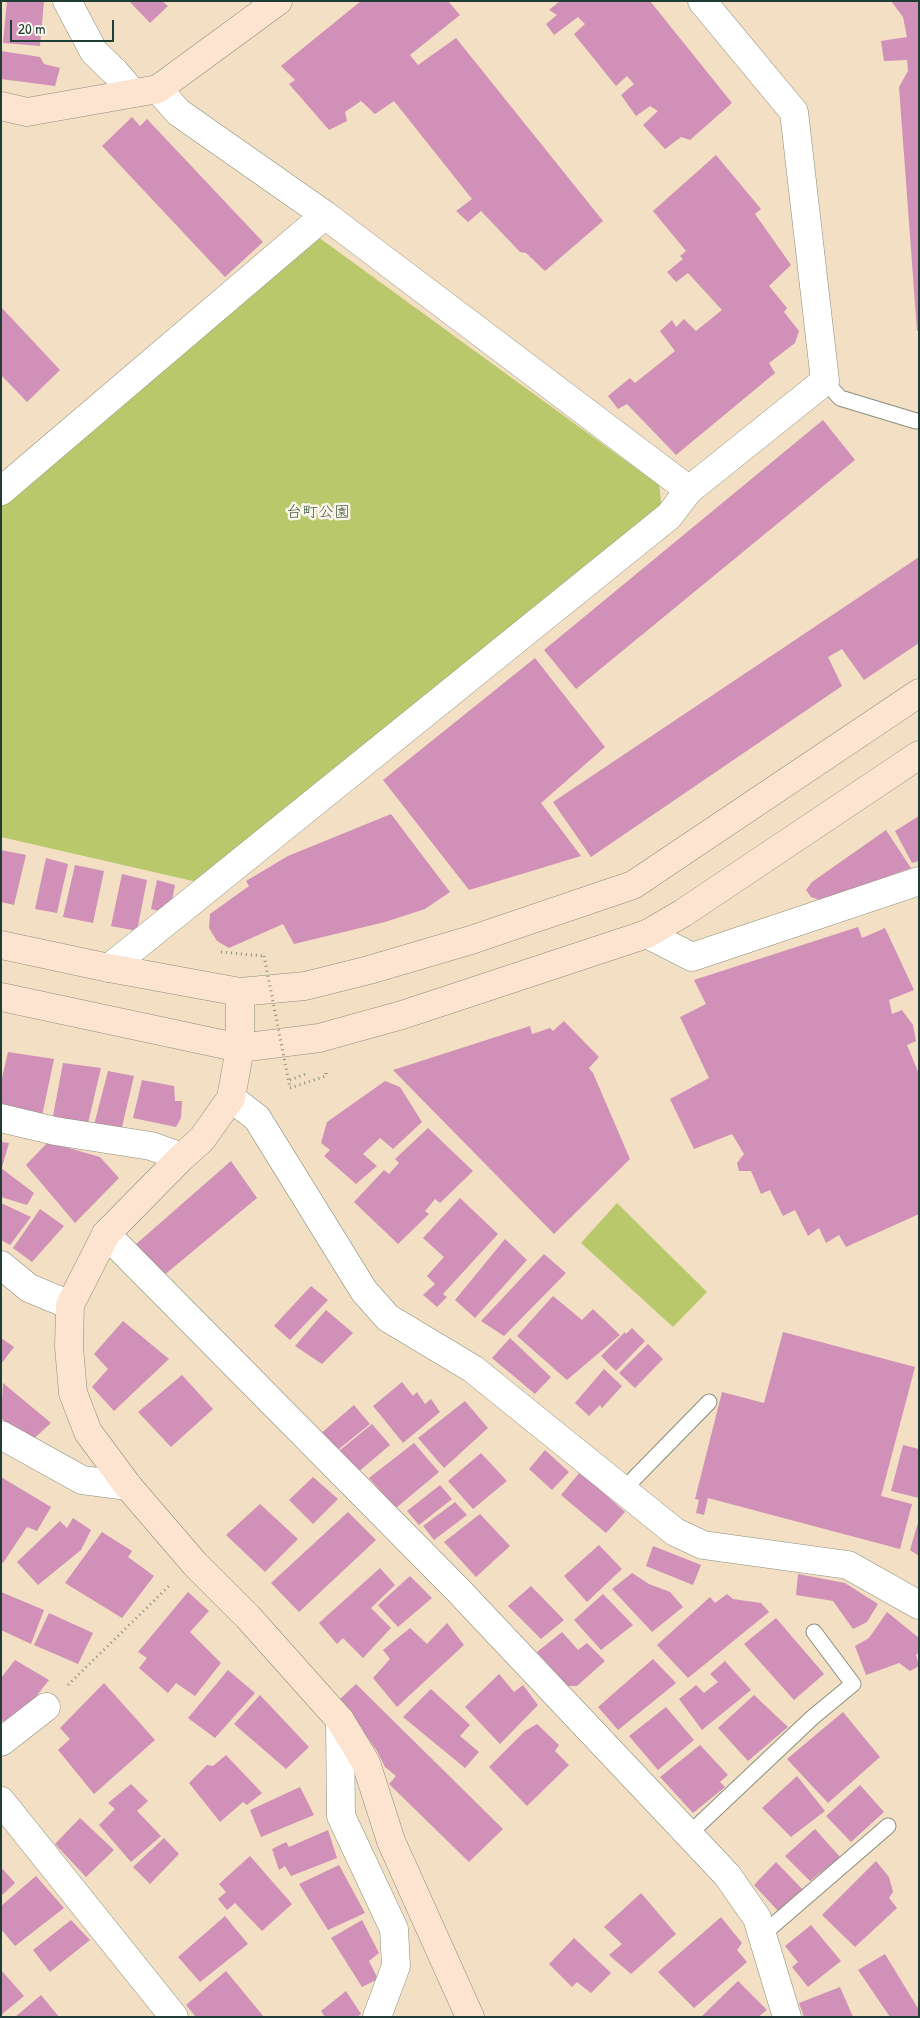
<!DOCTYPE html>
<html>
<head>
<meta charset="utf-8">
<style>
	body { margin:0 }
	#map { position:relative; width:920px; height:2018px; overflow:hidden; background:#f3dfc3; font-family:"Patrick Hand",sans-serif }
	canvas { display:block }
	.frame { position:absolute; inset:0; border:2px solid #1f3d34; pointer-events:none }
	.scale { position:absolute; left:10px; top:20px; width:104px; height:22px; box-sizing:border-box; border:2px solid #1f3d34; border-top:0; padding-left:6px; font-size:15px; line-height:18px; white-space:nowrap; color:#1f3d34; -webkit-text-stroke:4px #fbf7ec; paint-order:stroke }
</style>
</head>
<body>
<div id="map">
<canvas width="920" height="2018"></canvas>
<div class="frame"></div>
<div class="scale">20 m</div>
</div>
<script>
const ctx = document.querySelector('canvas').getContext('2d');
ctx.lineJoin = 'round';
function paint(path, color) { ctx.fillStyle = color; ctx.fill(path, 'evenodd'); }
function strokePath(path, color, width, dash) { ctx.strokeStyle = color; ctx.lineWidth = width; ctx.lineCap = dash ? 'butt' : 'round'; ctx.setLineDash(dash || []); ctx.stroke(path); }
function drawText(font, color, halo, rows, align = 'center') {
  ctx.font = font + ' "Patrick Hand","Klee One",sans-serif'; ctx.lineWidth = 5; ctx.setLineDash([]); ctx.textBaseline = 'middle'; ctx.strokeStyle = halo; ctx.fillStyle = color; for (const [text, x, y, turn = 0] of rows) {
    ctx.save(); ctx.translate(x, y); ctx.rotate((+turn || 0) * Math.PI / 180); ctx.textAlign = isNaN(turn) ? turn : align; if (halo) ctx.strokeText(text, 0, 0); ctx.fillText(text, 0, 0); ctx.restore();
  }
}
paint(new Path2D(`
	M314,234l345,251 3,23 -456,376 -205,-47v-337z
	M617,1203l90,89 -34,35 -92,-84z`), '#b9c86a');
paint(new Path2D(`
	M7,1h37l-4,45 -37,-3z
	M129,1h33l6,5 -18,17z
	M361,1h87l12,14 -50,40 8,10 38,-27 147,183 -58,50 -19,-18 -6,-1 -39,-41 -13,11 -12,-11 16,-12 -78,-98 -19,13 -14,-13 -16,11 2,9 -18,9 -40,-46 6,-4 -14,-14z
	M560,1h90l82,102 -42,37 -9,-3 -16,12 -22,-24 15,-14 -8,-5 -14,10 -15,-21 13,-11 -7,-8 -11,10 -42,-52 11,-10 -7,-7 -24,18 -8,-11 11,-9 -8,-5z
	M891,1h28v330h-2l-18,-244 9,-16 -1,-11 -23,1 -3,-20 26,-4 -4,-20z
	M1,51l39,6 4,7 16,4 -5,18 -54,-7z
	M132,117l8,9 7,-7 116,123 -38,35 -123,-131z
	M716,155l45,54 -6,5 36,51 -22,21 18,22 -3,4 15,19 -4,12 -26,20 6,10 -99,82 -49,-51 -9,5 -10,-13 22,-18 5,5 40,-32 -15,-20 12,-11 4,7 8,-8 12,12 26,-21 -34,-37 -12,9 -9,-10 16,-13 -3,-3 6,-5 -33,-40z
	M1,307l59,63 -33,32 -26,-27z
	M823,420l32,40 -279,229 -32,-39z
	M919,557v86l-55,37 -22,-31 -14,8 14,29 -251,171 -38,-55z
	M535,658l70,89 -64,56 40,53 -112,34 -86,-110z
	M391,814l59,78 -25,17 -40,13 -91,22 -11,-20 -54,24 -12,-7 -8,-13 1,-14 39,-28 -3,-5 42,-25z
	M919,816v45l-7,2 -17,-32z
	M886,830l25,38 -91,32 -9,-3 -5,-7 6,-8z
	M1,850l25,5 -12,50 -13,-3z
	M46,858l22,6 -11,49 -22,-4z
	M75,865l29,6 -11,52 -30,-6z
	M122,874l25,6 -10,51 -26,-5z
	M157,880l18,5 -5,26 -3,2 -16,-4z
	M858,927l4,11 23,-10 29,62 -25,10 3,14 10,-4 11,15 3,16 -9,4 12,29v140l-73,33 -7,-12 -13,8 -7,-15 -11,8 -13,-26 -12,6 -13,-26 -9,4 -10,-23h-12l-2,-8 7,-9 -12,-20 -38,15 -24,-50 39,-21 -29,-61 26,-13 -12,-24z
	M564,1021l35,36 -10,11 4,5 37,86 -76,75 -161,-164 137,-44 2,8 18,-6 3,3z
	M8,1052l46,7 -12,57 -41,-9v-25z
	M63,1063l38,5 -13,55 -35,-7z
	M108,1071l26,5 -12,51 -28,-2z
	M142,1080l32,6 1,15h7l-1,17 -5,9 -43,-9z
	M385,1081l15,6 22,35 -29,27 -13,-11 -17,16 14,12 -21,18 -32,-28 6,-6 -9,-7 6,-21z
	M428,1128l45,43 -33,32 -5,-4 -10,12 4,3 -31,30 -44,-42 30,-32 5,4 10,-11 -4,-4z
	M1,1142l8,1 -7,24h-1z
	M48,1142l52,15 19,21 -44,45 -49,-58z
	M231,1161l26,37 -94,78 -28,-31z
	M1,1168l33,25 -7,12 -26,-8z
	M460,1198l38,36 -55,60 4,3 -10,10 -14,-12 12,-11 -8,-8 17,-19 -21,-19z
	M1,1203l30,14 -21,28 -9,-5z
	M40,1209l24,17 -32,36 -19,-14z
	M505,1239l22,21 -52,58 -20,-18z
	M544,1254l22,19 -62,63 -23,-15z
	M311,1286l17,14 -38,40 -16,-14z
	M553,1296l29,24 11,-11 27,26 -53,45 -50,-44z
	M326,1310l27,23 -31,31 -27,-18z
	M123,1321l46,38 -55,52 -22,-24 16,-18 -14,-15z
	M632,1328l13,13 -29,30 -15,-15 24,-24 1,2z
	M783,1332l132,35 -34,129 31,8 -12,45 -192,-51 -4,17 -8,-2 3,-13 -4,-1 27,-107 42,11z
	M1,1338l13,9 -13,17z
	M510,1338l41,39 -16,17 -43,-36z
	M648,1344l15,15 -28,29 -16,-15z
	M604,1369l18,17 -20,22 -2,-3 -11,11 -14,-13z
	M182,1375l31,34 -42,38 -33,-35z
	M402,1382l11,14 4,-4 8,12 6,-5 9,13 -37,31 -30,-37z
	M3,1383l48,40 -22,20 -28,-25z
	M465,1401l23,27 -44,40 -26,-30z
	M354,1405l16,19 -36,29 -15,-18z
	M372,1424l18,21 -33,28 -18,-22z
	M414,1443l25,29 -43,36 -27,-30z
	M903,1445l16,4v49l-28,-7z
	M545,1450l24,22 -17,18 -23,-21z
	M481,1453l26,28 -34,28 -25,-28z
	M580,1472l45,40 -19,21 -45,-38z
	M1,1477l50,30 -14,24 -10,-4 -24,36h-2z
	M313,1477l25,22 -25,25 -24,-24z
	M440,1485l12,14 -33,26 -12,-14z
	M455,1502l12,13 -33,25 -11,-14z
	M260,1504l38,35 -33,33 -39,-37z
	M348,1512l28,28 -77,72 -28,-29z
	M480,1514l30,32 -34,31 -32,-35z
	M73,1518l18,12 -10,20 -43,35 -21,-23 43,-41 7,7z
	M919,1519v37l-9,-6z
	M102,1532l30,19 -4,6 26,19 -32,42 -57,-35z
	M599,1545l23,24 -35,33 -23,-26z
	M653,1546l48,19 -8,20 -47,-19z
	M380,1568l15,17 -24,23 20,20 -28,30 -20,-20 -6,6 -18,-21z
	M632,1573l17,11 21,8 13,15 -31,25 -40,-43z
	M798,1574l47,9 33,21 -11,18 -14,7 -20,-28 -37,-6z
	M410,1576l22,22 -34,29 -20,-22z
	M531,1586l33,34 -23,19 -33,-33z
	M1,1592l43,18 -13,34 -30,-14z
	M188,1592l21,19 -19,21 31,31 -26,33 -19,-13 -8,10 -29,-25 8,-10 -9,-6z
	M603,1594l30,31 -32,25 -27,-30z
	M727,1594l6,5 28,4 8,9 -81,66 -31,-33 53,-48 5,6z
	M887,1612l32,26v14l-3,3 3,11 -9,5 -11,-8 -33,12 -11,-29 14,-8z
	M49,1613l44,20 -15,31 -44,-19z
	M776,1618l48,56 -30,26 -50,-56z
	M447,1623l17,22 -67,62 -24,-29 17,-19 -7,-9 27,-22 17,16z
	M562,1632l16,18 9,-7 18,18 -28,25h-10l-30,-34z
	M653,1659l23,24 -58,47 -20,-23z
	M15,1660l34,20 -37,47 -11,-7v-42z
	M725,1661l26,29 -49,40 -23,-31 17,-14 8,8 14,-11 -8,-8z
	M228,1670l27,23 -40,45 -27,-20z
	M499,1674l15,18 9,-7 15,20 -38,39 -35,-37z
	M104,1683l51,57 -61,54 -36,-44 12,-11 -10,-11z
	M356,1684l147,145 -34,33 -80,-78 7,-8 -11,-9 -8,-16 -37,-52z
	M431,1689l39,36 -10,11 19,16 -14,16 -62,-51z
	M260,1695l49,52 -23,22 -52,-45z
	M754,1695l34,32 -40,34 -30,-33z
	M666,1707l28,33 -36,30 -29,-34z
	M843,1712l37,45 -52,46 -41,-44z
	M537,1724l22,21 -4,6 14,14 -42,41 -38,-39 36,-36z
	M700,1745l28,30 -8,7 5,5 -32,26 -33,-36z
	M226,1755l36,38 -15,12 -4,-3 -23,20 -31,-39 18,-18 6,1z
	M797,1776l28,35 -34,26 -29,-29z
	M131,1784l17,17 -11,10 24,25 -30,26 -32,-37 16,-16 -7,-6z
	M860,1785l24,27 -33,30 -25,-26z
	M300,1787l14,28 -53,22 -11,-27z
	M80,1818l34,32 -28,27 -31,-33z
	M815,1829l25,28 -30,24 -25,-25z
	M328,1830l9,28 -46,18 -6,-10 -6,4 -7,-21 14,-7 3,5z
	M164,1838l15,16 -29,30 -17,-17z
	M250,1856l42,48 -30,27 -27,-28 -8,7 -9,-11 8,-7 -7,-8z
	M876,1861l13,16 4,15 -4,6 8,10 -42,39 -33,-32z
	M776,1862l29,30 -26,20 -25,-27z
	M339,1865l26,48 -37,17 -29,-46z
	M1,1867l14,16 -14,13z
	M36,1876l28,32 -49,38 -14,-17v-23z
	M641,1893l35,41 -45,40 -22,-19 13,-11 -18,-17z
	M225,1916l23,28 -48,38 -22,-25z
	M721,1917l21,26 -5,7 10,12 -53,46 -36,-36z
	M71,1920l19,20 -40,32 -17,-22z
	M362,1920l17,33 -10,8 9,18 -16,8 -31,-49z
	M811,1925l30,36 -33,26 -16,-20 6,-5 -13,-16z
	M574,1938l37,35 -20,20 -14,-11 -5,5 -23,-23z
	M885,1954l34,56v7h-29l-32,-47z
	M1,1970l23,26 -23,19z
	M226,1971l38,46h-68l-10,-12z
	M738,1981l29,29 -9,7h-57z
	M840,1987l13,30h-49l-5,-14z
	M346,1991l15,23 -4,3h-32l-4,-6z
	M41,1995l18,22h-44z`), '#d090b8');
const lane = new Path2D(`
	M825,381l15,17 76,23
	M623,1490l86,-88
	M689,1834l124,-117 40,-33 -39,-52
	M762,1935l126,-109`);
const street = new Path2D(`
	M67,1l27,51 21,20 18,21
	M158,89l20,23 147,103 364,275 136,-109 -31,-269 -92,-111
	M1,491l324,-276
	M647,934l45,23 227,-76
	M109,968l560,-452 20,-26
	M231,1098l26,20 107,173 24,27 85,51 202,163 28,13 145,20 71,40
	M1,1118l54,13 96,15 31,11
	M106,1234l351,355 270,286 30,43 30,99
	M1,1265l28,23 41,17
	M1,1435l81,45 46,6
	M340,1720l1,96 53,113 2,37 -19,51
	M1,1742l45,-35
	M1,1801l173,216`);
const secondary = new Path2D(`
	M1,106l26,6 131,-23 120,-88
	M1,945l108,23 131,24 65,-6 64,-16 102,-30 162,-55 286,-192
	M240,992v56l-9,50 -29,41 -20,18 -76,77 -36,71 -1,42 4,46 15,39 40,54 67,78 53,53 92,103 26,43 25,78 79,176
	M1,997l239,51 79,-10 83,-23 245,-81 36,-21 236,-158`);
strokePath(lane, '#898e7c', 17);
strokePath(street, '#898e7c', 29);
strokePath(secondary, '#898e7c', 29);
strokePath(new Path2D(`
	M221,952l42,4
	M290,1080l18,-7
	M290,1088l36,-12v-7
	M68,1685l102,-100`), '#898e7c', 3, [1, 4]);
strokePath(lane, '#fff', 15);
strokePath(street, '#fff', 28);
strokePath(secondary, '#fde4d0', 28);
strokePath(new Path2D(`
	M264,956l26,132`), '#898e7c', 3, [1, 4]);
drawText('16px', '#466042', '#fbf7ec', [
	["台町公園",318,513]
]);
</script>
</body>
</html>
